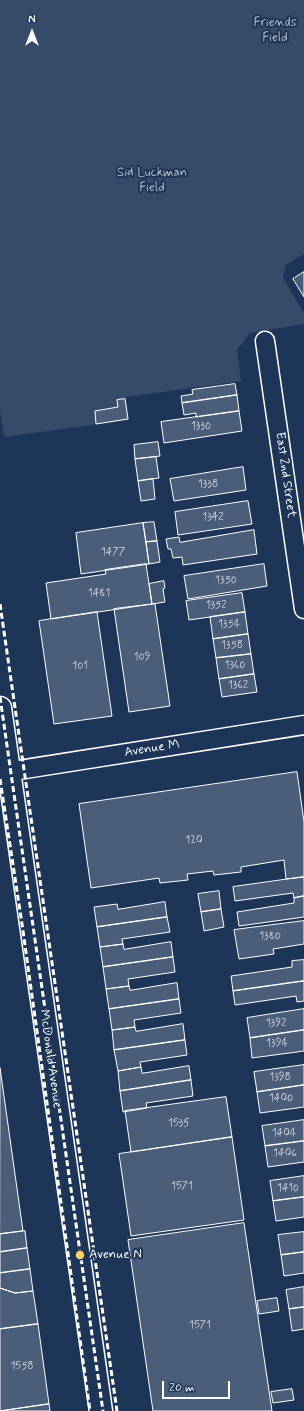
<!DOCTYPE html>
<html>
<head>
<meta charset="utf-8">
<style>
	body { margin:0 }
	#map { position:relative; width:304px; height:1411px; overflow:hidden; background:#1d3557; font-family:Mynerve,sans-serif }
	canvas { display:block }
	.north { position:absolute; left:12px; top:12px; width:40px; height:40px; -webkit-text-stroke:3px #1d3557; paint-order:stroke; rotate:0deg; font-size:11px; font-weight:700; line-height:16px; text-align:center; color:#fff }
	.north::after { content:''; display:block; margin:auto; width:14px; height:18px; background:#fff; clip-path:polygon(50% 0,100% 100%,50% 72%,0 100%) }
	.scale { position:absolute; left:162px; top:1381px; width:68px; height:18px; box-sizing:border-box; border:2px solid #fff; border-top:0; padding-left:5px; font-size:12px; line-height:14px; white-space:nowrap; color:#fff; -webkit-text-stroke:3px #1d3557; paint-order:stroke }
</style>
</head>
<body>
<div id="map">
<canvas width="304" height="1411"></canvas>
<div class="north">N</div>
<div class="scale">20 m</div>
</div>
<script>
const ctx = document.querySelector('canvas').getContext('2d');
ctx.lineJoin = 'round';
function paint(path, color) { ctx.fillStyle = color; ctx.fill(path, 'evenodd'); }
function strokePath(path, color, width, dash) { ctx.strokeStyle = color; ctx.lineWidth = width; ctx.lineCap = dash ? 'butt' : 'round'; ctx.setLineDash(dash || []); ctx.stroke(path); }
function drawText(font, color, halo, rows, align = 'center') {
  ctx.font = font + ' Mynerve,sans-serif'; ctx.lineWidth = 4; ctx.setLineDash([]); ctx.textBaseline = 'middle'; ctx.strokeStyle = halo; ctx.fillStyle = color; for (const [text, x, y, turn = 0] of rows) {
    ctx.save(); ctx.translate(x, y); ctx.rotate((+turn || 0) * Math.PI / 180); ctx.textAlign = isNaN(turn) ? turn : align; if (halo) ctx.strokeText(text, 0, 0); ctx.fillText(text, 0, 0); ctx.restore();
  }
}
paint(new Path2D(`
	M0,0h304v254l-18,11 -3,13 21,35v11l-54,9 -13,17 4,31 -115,16 3,23 -125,17 -4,-27z`), '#364b69');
const building = new Path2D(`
	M304,272v25l-11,-18z
	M235,384l2,11 -55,8 -1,-7 12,-2 -1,-4z
	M237,395l2,16 -43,6v-4l-12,2 -2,-12z
	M125,399l3,20 -32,5 -1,-13 23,-4 -1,-7z
	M239,411l3,20 -78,12 -3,-21z
	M158,442l2,14 -25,3 -1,-14z
	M156,457l3,21 -21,3 -3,-22z
	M243,467l3,23 -72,11 -4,-22z
	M153,479l2,20 -14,2 -3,-20z
	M248,501l4,23 -74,11 -3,-23z
	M154,522l3,19 -11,1 -3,-19z
	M143,523l6,41 -68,10 -5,-41z
	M254,530l3,24 -74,11 -1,-8 -9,1 -2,-9h-3l-2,-10 13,-2 1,5z
	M157,541l3,21 -11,2 -3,-22z
	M146,564l6,40 -101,15 -5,-36 60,-9 -1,-4z
	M264,564l3,22 -79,13 -4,-23z
	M164,581l1,7 -2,1 2,13 -13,2 -3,-20z
	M242,593l3,19 -56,8 -3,-19z
	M155,604l15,102 -41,6 -15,-103z
	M97,612l15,104 -58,8 -15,-103z
	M245,612l3,22 -35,5 -3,-22z
	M248,634l3,20 -35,4 -3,-19z
	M251,654l3,20 -35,5 -3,-21z
	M254,674l3,18 -35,5 -3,-18z
	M297,772l7,50v55l-18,2 -2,-19 -43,7v5l-27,3 -1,-4 -26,3 1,6 -28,3 -1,-5 -68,10 -12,-84z
	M304,877v19l-10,2 -1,-5 -58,8 -2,-14z
	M219,891l2,18 -20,3 -3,-18z
	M304,896v21l-65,9 -2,-14 57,-9v-5z
	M165,902l2,15 -70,10 -3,-20 23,-3 1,5z
	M221,909l3,18 -20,4 -3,-19z
	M167,917l3,15 -48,7 1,5 -23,3 -3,-20z
	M304,921v23l-31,5 1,5 -35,5 -5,-29z
	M171,942l2,15 -70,10 -3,-20 23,-3 1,5z
	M173,957l2,15 -47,7 1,7 -23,3 -3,-22z
	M304,960v21l-71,10 -2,-15 61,-9v-6z
	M304,981v20l-7,1 -1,-6 -61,9 -2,-14z
	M177,983l2,16 -70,10 -3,-20 23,-3 1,4z
	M179,999l2,14 -47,7 1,7 -23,3 -3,-21z
	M304,1009v21l-54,8 -3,-20z
	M183,1024l2,16 -71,10 -2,-20 23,-3 1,4z
	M304,1030v21l-52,7 -2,-20z
	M185,1040l2,15 -47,7 1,5 -23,4 -4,-21z
	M304,1065v20l-47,7 -3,-20z
	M189,1066l2,14 -71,11 -2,-20 23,-4 1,6z
	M0,1068l23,163 -23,3z
	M191,1080l2,16 -47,7 1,5 -24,4 -3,-21z
	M304,1085v22l-44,6 -3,-21z
	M226,1097l6,40 -101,15 -6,-41z
	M304,1120v21l-39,5 -3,-20z
	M232,1137l12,83 -113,16 -12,-82z
	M304,1141v21l-36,5 -3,-21z
	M304,1176v21l-31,4 -3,-20z
	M304,1197v20l-28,4 -3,-20z
	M244,1223l28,188h-119l-25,-171z
	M25,1231l2,17 -27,4v-18z
	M304,1232v20l-23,3 -3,-20z
	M27,1248l3,21 -30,4v-21z
	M304,1252v21l-20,3 -3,-21z
	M30,1269l3,22 -18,2 -15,-5v-15z
	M304,1287v20l-15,2 -3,-19z
	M0,1288l15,5 18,-2 5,33 -38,5z
	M277,1298l2,13 -20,3 -2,-13z
	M304,1307v22l-12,2 -3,-22z
	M38,1324l11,80 -49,7v-82z
	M292,1389l2,11 -21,3 -2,-11z
	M49,1404l1,7h-50z`);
paint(building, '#4a5d79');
strokePath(building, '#fff', 1);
const minor = new Path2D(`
	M265,341l39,268
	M0,773l304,-48`);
const secondary = new Path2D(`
	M0,708l101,703`);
strokePath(minor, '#fff', 21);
strokePath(secondary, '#fff', 25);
strokePath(minor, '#1d3557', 18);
strokePath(secondary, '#1d3557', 22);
strokePath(new Path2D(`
	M0,604l117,807
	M0,697l103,714
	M0,779l22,145 68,487`), '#fff', 3, [6, 3]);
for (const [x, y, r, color] of [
	[80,1255,5,"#ffd166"]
]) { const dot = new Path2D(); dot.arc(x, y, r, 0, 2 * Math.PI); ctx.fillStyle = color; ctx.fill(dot); strokePath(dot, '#1d3557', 1.5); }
drawText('11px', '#d2d6de', null, [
	["1330",201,427],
	["1338",208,485],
	["1342",213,518],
	["1477",113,553],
	["1350",226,581],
	["1481",99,594],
	["1352",216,606],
	["1354",229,625],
	["1358",232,646],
	["109",142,658],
	["1360",235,666],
	["101",80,667],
	["1362",238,686],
	["120",194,841],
	["1380",270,937],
	["1392",276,1024],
	["1394",277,1044],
	["1398",280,1078],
	["1400",281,1099],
	["1535",179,1124],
	["1404",284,1134],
	["1406",285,1154],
	["1571",182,1187],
	["1410",288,1189],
	["1571",200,1326],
	["1558",22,1367]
]);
drawText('13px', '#b9c0ca', '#1d3557', [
	["Friends",275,23],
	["Field",275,38],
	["Sid Luckman",152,173],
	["Field",152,188]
]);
drawText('13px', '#fff', '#1d3557', [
	["East 2nd Street",285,475,82],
	["Avenue M",152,749,-9],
	["McDonald Avenue",50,1059,82]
]);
drawText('13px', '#fff', '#1d3557', [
	["Avenue N",89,1255]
], 'left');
</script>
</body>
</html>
